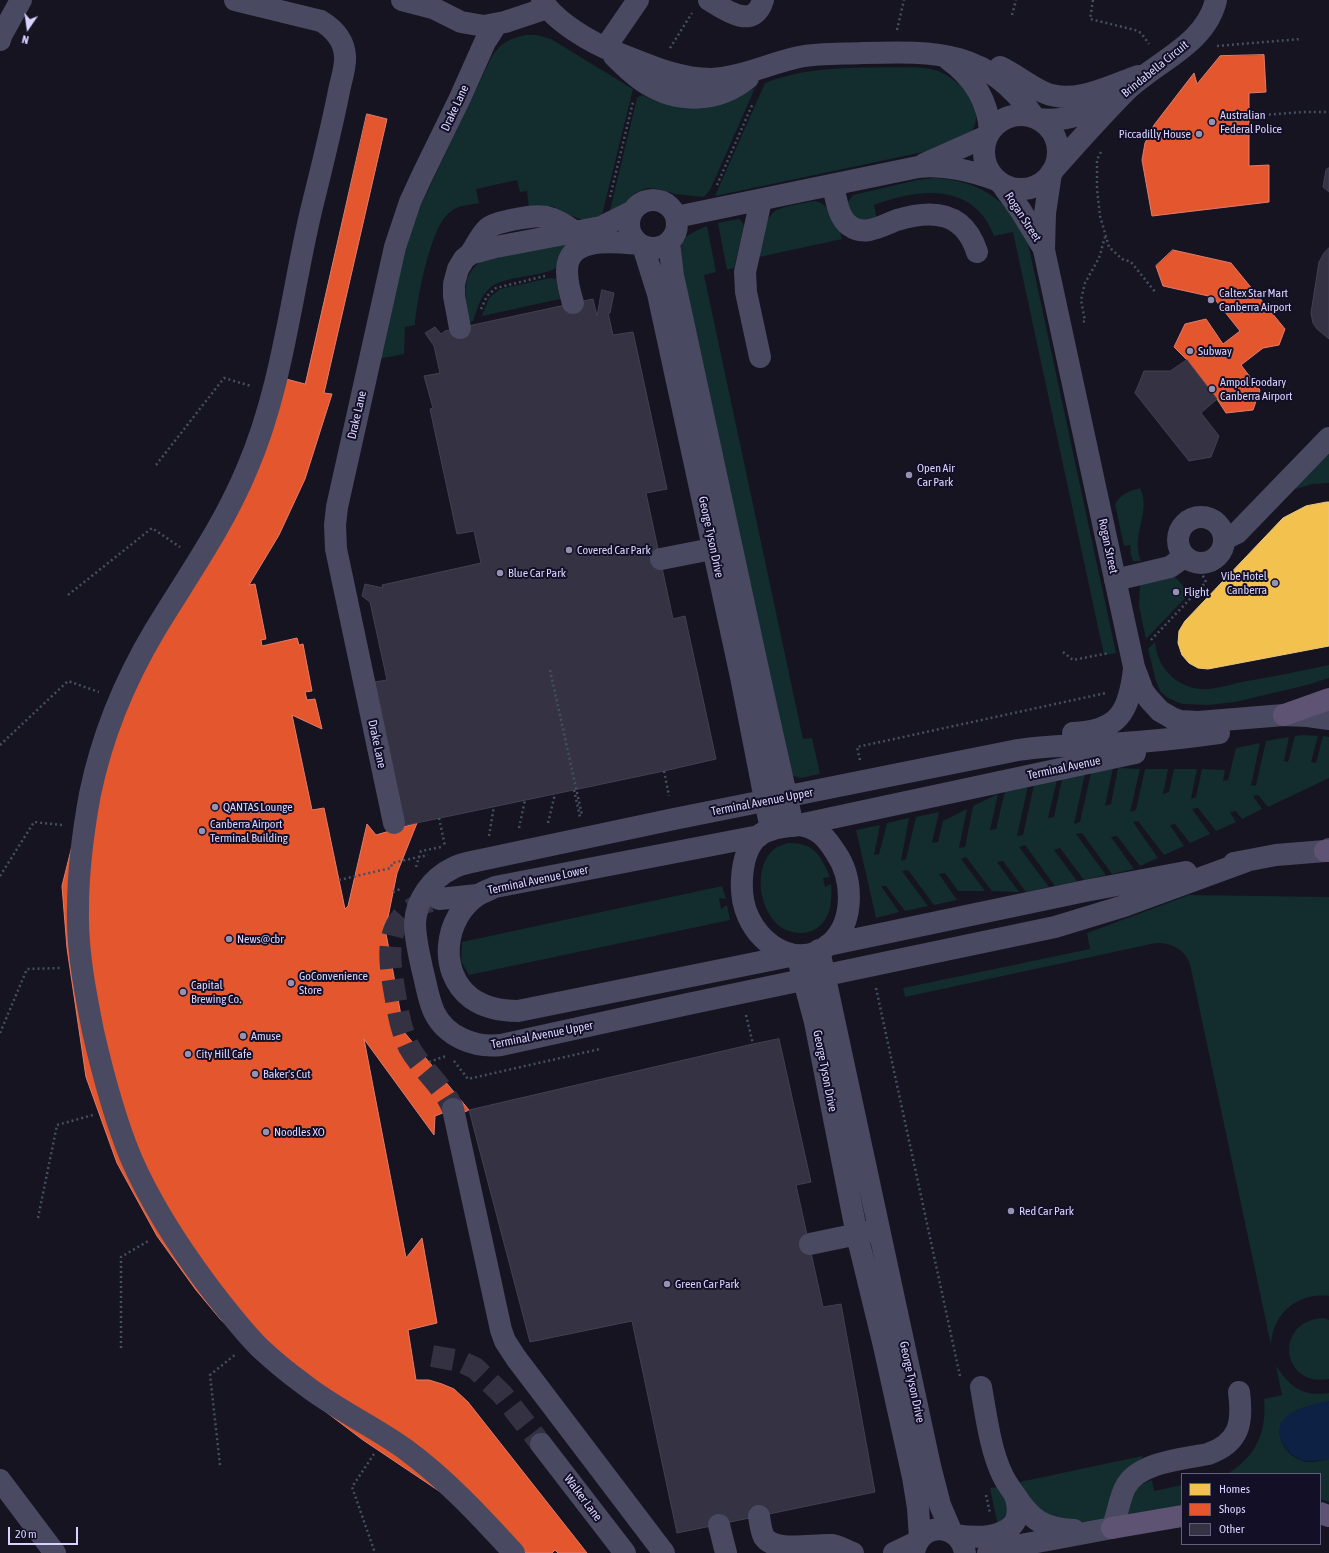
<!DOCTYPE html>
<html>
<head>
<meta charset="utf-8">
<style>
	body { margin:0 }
	#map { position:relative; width:1329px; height:1553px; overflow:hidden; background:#161421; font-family:"Asap Condensed",sans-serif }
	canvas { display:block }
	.legend { position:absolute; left:1181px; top:1473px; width:140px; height:72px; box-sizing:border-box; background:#130f26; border:1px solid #625e7d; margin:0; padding:5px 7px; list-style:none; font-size:12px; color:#d9d4ff }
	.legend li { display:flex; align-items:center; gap:8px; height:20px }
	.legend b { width:20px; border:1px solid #625e7d }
	.north { position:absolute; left:8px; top:8px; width:40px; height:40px; -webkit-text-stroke:3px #130f26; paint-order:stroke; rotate:193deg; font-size:11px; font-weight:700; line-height:16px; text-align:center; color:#d9d4ff }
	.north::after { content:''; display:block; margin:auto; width:14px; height:18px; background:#d9d4ff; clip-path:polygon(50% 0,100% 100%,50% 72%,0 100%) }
	.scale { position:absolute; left:8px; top:1527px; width:70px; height:18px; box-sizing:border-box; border:2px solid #d9d4ff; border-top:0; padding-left:5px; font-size:12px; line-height:14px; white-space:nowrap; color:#d9d4ff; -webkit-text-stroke:3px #130f26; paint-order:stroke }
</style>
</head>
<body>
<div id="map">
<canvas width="1329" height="1553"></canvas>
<ul class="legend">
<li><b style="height:11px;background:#f2c14e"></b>Homes</li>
<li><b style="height:11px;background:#e4572e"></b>Shops</li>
<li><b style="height:11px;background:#343243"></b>Other</li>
</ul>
<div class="north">N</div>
<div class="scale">20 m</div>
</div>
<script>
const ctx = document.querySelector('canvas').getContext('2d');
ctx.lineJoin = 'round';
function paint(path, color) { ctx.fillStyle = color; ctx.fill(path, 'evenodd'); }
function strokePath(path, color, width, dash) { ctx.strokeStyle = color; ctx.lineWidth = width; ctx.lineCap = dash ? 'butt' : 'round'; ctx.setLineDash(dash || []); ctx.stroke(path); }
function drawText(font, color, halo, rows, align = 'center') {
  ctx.font = font + ' "Asap Condensed",sans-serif'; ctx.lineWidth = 4; ctx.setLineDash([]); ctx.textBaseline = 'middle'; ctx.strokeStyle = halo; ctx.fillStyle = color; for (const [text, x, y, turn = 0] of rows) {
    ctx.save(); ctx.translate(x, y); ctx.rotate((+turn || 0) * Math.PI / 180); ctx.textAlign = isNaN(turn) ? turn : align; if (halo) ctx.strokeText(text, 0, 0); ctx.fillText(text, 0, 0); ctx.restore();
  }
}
paint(new Path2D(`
	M526,35h10l15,4 82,50 -32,130 -18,1 -28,-10v-3l-5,-1 -1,3 -20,-1 -2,-17 -7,1 -3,-12 -41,9 3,14c-10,2 -21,2 -29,9 -20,15 -33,88 -35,113l-10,2 -1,27 -26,5 26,-108 14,-40 74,-155c9,-13 18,-18 34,-21z
	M910,67c10,0 19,1 28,4 21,8 49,37 34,60l-44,20 -213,45 50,-113c45,-18 96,-15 145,-16z
	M755,88l-45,102 -6,7 -29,-3 -16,-5 -12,-1 -12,5 -22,21 -3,-4 27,-112 5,-3 13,6 16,5 65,-8z
	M933,178c32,1 63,13 81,40 5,8 9,17 14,25l88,410 -12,2 -91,-423 -19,4c-20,-54 -76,-48 -120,-31l3,15 -26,1 -3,-19 5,-7 64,-15z
	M815,201c15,2 24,25 27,38l-83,18c3,-14 4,-38 16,-46 8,-5 30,-8 40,-10z
	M739,219l4,4 1,3 -10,42 -7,2 -9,-47z
	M707,226l9,46 -12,3 99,464 9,-1 8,36 -19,4 -11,-3 -109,-493c-1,-14 -5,-36 6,-46 6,-4 13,-7 20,-10z
	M569,240l-10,20 -3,8c-19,11 -56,6 -70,24 -7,8 -9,19 -13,29l-3,1c-4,-22 -11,-44 10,-60z
	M550,278l6,1 4,20 -78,17 7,-18 11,-9z
	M1329,454v29l-17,1 -16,5 -1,-2z
	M1140,488c12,25 -10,46 1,73h-8l-3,-10h1l-1,-6 -6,1 -9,-42c6,-10 14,-13 25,-16z
	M1175,577l15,16 -44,46 -7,-33 1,-22z
	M1155,642c2,25 20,44 45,47 13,1 29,-4 42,-7 29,-5 58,-11 87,-17v13l-22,7 -72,17 -27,3 -26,-1 -14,-6 -8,-7 -4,-10 -8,-32z
	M1303,735l15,1 -7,26 5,1 7,-27 6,1v41l-61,29 -10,-12 -5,1 9,13 -20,10 -6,-8 -6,1 6,10 -20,9 -18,-23 -6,1 18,25 -20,9 -15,-19 -5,1 14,21 -20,9 -26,-34 -5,1 25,36 -18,8 -23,-30 -6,1 23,32 -22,5 -30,-41 -6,1 30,41 -22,5 -24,-32 -6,2 23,31 -22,5 -30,-41 -6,2 30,40 -23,5 -23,-31 -6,1 22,30 -27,-1 -26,-34 -5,2 24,32h-27l-13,-18 -6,1 18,26 -23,5 -26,-35 -6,1 26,35 -23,5 -19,-25h-5l18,26 -23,6 -20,-88 24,-5 -6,30 5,-1 8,-31 22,-5 -8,43 5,-2 10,-42 23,-5 -7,31 6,-1 5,-21 24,-12 -8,39 6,-1 8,-41 25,-12 -8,36 6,-1 9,-38 23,-5 -11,50 6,-1 11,-50 23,-5 -9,38 6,-1 8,-38 23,-5 -11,50 6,-2 11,-49 22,-5 -8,38 6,-2 7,-36 22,1 -10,43 6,-2 9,-41h23l-5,25 6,-2 5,-23h23l-6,30 5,-2 6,-28 23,1 -2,11 5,-1 8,-32 24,-5 -9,43 5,-1 10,-44 23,-4 -5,24 4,1 7,-26z
	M788,843c26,-1 33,13 42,34l-7,1 2,9 6,-3c2,21 -2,46 -28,49 -7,0 -15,-1 -21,-5 -23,-16 -30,-60 -8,-79 4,-3 9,-4 14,-6z
	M722,886l4,13 -7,-1 2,11 6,-4 3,15 -261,55 -8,-14 1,-19z
	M1189,895l140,2v399c-31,-4 -57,18 -58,49l-81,-381c-5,-15 -20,-22 -34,-21l-251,54 -2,-9 187,-39 -3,-16z
	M1324,1318l5,2v59c-48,9 -56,-59 -5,-61z
	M1276,1366c14,21 27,31 53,27v8l-32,9 -15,12c-9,18 9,40 28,40 6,0 13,-2 19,-3v43l-9,-3v-25h-93c29,-17 40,-42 37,-75l18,-4z
	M1142,1456v2l-17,13 -21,48 -16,4 -39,-4 -34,-36z
	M1152,1480l2,11 28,-6v20l-55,10c4,-18 6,-29 25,-35z
	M998,1487l12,21 -12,18 -8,-38z`), '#132c2d');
paint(new Path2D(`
	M1329,1401v58c-9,1 -19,4 -27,1 -17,-6 -32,-29 -16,-43 11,-10 29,-13 43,-16z`), '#0d2144');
const homes = new Path2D(`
	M1327,502h2v144l-121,23 -10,-1 -9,-5 -7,-8 -4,-12 1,-12 6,-10 98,-103 23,-12z`);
paint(homes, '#f2c14e');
strokePath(homes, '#eac783', 1);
const shops = new Path2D(`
	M1264,55l2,37 -17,1v73l20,-1v37l-117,14 -10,-56 3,-17 9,-18 40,-52 3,11 23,-28z
	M367,114l20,5 -63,274 8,1 -27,85 -26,56 -30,50 6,-1 11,55 -5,1 1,6 35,-8 2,7 4,-1 9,47 -7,1 2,8 8,-1 7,30 -30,-14 20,95 12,-2 21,101 3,-3 19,-82 9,11 41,-12 -20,50 -10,49 -3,1 6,32 14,77 65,78 -13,6 -3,-7 -18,7 -1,19 -70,-96 42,219 16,-20 15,85 -29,7 8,50h13l13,4 12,5 14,13 119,151h-29l-3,-3 -3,3h-48l-62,-60 -79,-53 -78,-59 -64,-61 -25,-30 -39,-54 -40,-73 -31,-86 -19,-129 -5,-62 39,-157 131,-236 39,-118 34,9z
	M1173,250l58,13 54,66 -6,16 -16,3 -22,17 19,25 -7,20 -27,3 -9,-14 -30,-39 -13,-13 11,-23 21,-5 17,25 17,-13 -27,-34 -50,-11 -7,-20z`);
paint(shops, '#e4572e');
strokePath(shops, '#e17c6d', 1);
const building = new Path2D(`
	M1328,168h1v24l-6,-5 3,-17z
	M1329,248v91l-12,-10 -4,-6 -2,-10 8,-51 5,-9z
	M602,290l12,3 -4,20h-2l5,22 20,-3 34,157 -21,4 27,126 12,-3 31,143 -52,12 -262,55 -34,-143 19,-3 -17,-78 -8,-6 3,-12 18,4 -1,-3 99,-22 -7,-32 -17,3 -27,-125 3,-1 -9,-32 16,-3 -6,-27 -9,-13 10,-6 6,7 4,-3 148,-32 4,17z
	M1187,360l30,39 -16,14 18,23 -8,21 -22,4 -54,-68 9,-22h26z
	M779,1039l32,143 -15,3 27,122 18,-3 34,188 -198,41 -45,-212 -102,21 -61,-232 284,-66z`);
paint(building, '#343243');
strokePath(building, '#433f54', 1);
strokePath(new Path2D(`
	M431,901c-49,12 -43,54 -36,93 3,18 6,36 14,53 12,22 34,38 44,62
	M432,1356l28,5 15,7 27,26 39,50`), '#333142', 22, [22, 11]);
strokePath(new Path2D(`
	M1093,0l-3,19 45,11 6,3 8,11
	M1012,15l4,-15
	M897,30l7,-30
	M1217,46l84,-7
	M670,48l22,-35
	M1249,116l54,-4h26
	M1101,152l-4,8v29l3,27 9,31 13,12 9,3 25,31
	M717,185l36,-82
	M610,197l23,-95
	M481,309l6,-13 9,-8 49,-12
	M1083,322l2,-1 -4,-21 4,-17 14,-25 6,-21
	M156,465l68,-87 27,8
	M68,595l84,-67 28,19
	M1151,640l55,-58 -5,-10
	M1063,652l10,8 36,-7
	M550,670l32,145
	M0,745l68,-64 31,11
	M860,760l-3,-13 249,-54
	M664,771l5,25
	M574,790l6,27
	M439,818l6,28
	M548,823l7,-29
	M519,828l6,-28
	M489,836l5,-30
	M416,867l5,-16 20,-4
	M0,876l34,-54 28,3
	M339,880l52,-12 1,-5 36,-8
	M393,892l7,-3
	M876,988l84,388
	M746,1015l7,29
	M0,1033l27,-64 33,-1
	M454,1061l14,18 132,-30
	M429,1062l17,-6
	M38,1218l19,-93 36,-10
	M121,1348v-91l29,-17
	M374,1454l-22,33 23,66
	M220,1465l-10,-90 26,-21
	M986,1495l4,18`), '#44505f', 2.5, [2, 3]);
strokePath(new Path2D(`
	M235,0l86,21c13,8 23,19 24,35 1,11 -4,24 -6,35 -8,40 -18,80 -28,120 -20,85 -29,177 -64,258 -24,58 -60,108 -92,161 -31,52 -53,106 -65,164 -7,38 -12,76 -12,115 -1,41 7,82 15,122 10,44 21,86 38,127 20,46 48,89 78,129 16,21 32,42 51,61 13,12 27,24 41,34 32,26 71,43 104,67 41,30 75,67 109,104
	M402,0l31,8 28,14 23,4 21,-4 42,-14
	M542,0c13,22 50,43 73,52 31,12 62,27 96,27 30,-1 59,-16 88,-22 21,-4 43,-3 64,-4 73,-2 126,-3 171,64
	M709,0c16,10 45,31 54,0
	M0,40l1,-4 20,-36
	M605,48l33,-48
	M614,56c10,10 21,21 33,28 32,20 72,18 101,-6
	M948,59c25,18 40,41 42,72
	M1000,67c15,7 28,18 43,25 30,14 67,-6 95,-16
	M984 152a37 37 0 1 1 74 0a37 37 0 1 1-74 0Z
	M1038,119c29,4 49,-7 74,-21
	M924,164l63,-28
	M1054,169c24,-27 48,-54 73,-79 30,-29 79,-46 89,-90
	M1051,173l-6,40 -1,37 90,417 9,24 6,8 11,12 12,7 8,3 18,1 86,-7
	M1001,183l20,28 23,38
	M833,185c3,13 5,33 17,41 15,11 33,-1 47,-6 36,-11 67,-8 80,32
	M629 224a24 24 0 1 1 48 0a24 24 0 1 1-48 0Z
	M676,217l242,-50c27,-3 53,4 79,13
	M669,242l4,34 6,27 82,380 32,143
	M643,246l15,48 83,383 30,153
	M470,254c6,-8 10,-19 18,-26 6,-5 15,-6 23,-8 30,-6 38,-7 64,12
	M573,303c-3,-10 -6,-20 -6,-31 -1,-37 48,-30 72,-28
	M460,328l-6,-32v-12l4,-15 6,-10 6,-5 26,-7 105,-20 30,-15
	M760,357l-14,-65 -1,-20 16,-72
	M1178 540a23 23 0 1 1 46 0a23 23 0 1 1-46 0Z
	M1225,539l12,-6 92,-95
	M661,559l66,-13
	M1115,580l55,-13 14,-10
	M1283,715l25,1 21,3
	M1073,733c46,-2 56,-21 61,-64
	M1219,733c-36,5 -73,9 -110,11 -30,1 -60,1 -91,6l-344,69 -198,42c-8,2 -16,3 -23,7 -21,10 -37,32 -38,55 0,15 4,31 7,45 4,15 6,31 12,44 12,25 41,36 67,33l187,-41 367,-77 69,-21 123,-45
	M394,823l-58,-274 -1,-24 2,-18 58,-260 15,-45 11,-24 39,-80 25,-56 11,-17
	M799,825l336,-72
	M799,825c19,3 27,12 37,28 17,25 19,68 -5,90 -31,27 -69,5 -83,-27 -10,-22 -9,-67 13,-82 10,-6 26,-8 38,-9z
	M759,836l-264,51c-6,3 -12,5 -17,8 -34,22 -41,77 -7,103 14,10 30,13 47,13l277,-56
	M1234,863l42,-8 49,-4 4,-2
	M439,899l39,-4
	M828,945l257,-54 101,-19
	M819,950l111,516 10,39 12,28
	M800,966l15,56 42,213 27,111 29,131 5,31 2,30
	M453,1109l48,221 4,11 11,17 148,195
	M810,1244l62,-13
	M981,1387c5,27 9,62 21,87 3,7 8,14 13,21 16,25 29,34 59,35
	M541,1444l84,109
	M0,1480l55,73
	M759,1516c1,7 2,15 5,21 11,16 48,7 68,8 7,1 14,6 21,8
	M719,1525l7,28
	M956,1535c30,5 75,1 58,-42
	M894,1553l23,-11
	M914,1553c5,-32 46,-31 51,0
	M988,1553l38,-9 86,-16c6,-13 7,-30 14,-42 14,-24 57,-27 82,-32 32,-11 35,-32 31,-62`), '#4a4962', 22);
strokePath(new Path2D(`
	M1284,715l45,-16
	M1325,851h4
	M1320,1513l9,3
	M1112,1528l70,-12`), '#5e5373', 22);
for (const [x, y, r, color] of [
	[1212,122,4,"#9591b1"],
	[1199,134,4,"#9591b1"],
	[1211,300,4,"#9591b1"],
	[1190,351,4,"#9591b1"],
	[1212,389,4,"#9591b1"],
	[909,475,4,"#9591b1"],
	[569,550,4,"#9591b1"],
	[500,573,4,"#9591b1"],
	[1275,583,4,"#9591b1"],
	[1176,592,4,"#9591b1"],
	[215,807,4,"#9591b1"],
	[202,831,4,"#9591b1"],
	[229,939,4,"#9591b1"],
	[291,983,4,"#9591b1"],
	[183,992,4,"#9591b1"],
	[243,1036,4,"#9591b1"],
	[188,1054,4,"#9591b1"],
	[255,1074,4,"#9591b1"],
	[266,1132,4,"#9591b1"],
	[1011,1211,4,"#9591b1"],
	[667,1284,4,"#9591b1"]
]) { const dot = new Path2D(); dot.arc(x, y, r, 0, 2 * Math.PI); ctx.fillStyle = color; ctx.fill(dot); strokePath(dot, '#130f26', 1.5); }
drawText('12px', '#d9d4ff', '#130f26', [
	["Brindabella Circuit",1155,69,-39],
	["Drake Lane",455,108,-65],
	["Rogan Street",1023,217,57],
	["Drake Lane",357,415,-77],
	["George Tyson Drive",711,537,78],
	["Rogan Street",1108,546,78],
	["Drake Lane",377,744,78],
	["Terminal Avenue",1064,768,-12],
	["Terminal Avenue Upper",762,802,-11],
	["Terminal Avenue Lower",538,880,-12],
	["Terminal Avenue Upper",542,1035,-11],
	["George Tyson Drive",825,1071,79],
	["George Tyson Drive",912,1382,78],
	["Walker Lane",583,1498,53]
]);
drawText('12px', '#d9d4ff', '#130f26', [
	["Australian",1220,115],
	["Federal Police",1220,129],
	["Piccadilly House",1191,134,"right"],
	["Caltex Star Mart",1219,293],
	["Canberra Airport",1219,307],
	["Subway",1198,351],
	["Ampol Foodary",1220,382],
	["Canberra Airport",1220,396],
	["Open Air",917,468],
	["Car Park",917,482],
	["Covered Car Park",577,550],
	["Blue Car Park",508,573],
	["Vibe Hotel",1267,576,"right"],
	["Canberra",1267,590,"right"],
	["Flight",1184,592],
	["QANTAS Lounge",223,807],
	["Canberra Airport",210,824],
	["Terminal Building",210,838],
	["News@cbr",237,939],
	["GoConvenience",299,976],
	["Store",299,990],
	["Capital",191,985],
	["Brewing Co.",191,999],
	["Amuse",251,1036],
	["City Hill Cafe",196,1054],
	["Baker's Cut",263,1074],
	["Noodles XO",274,1132],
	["Red Car Park",1019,1211],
	["Green Car Park",675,1284]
], 'left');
</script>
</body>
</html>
